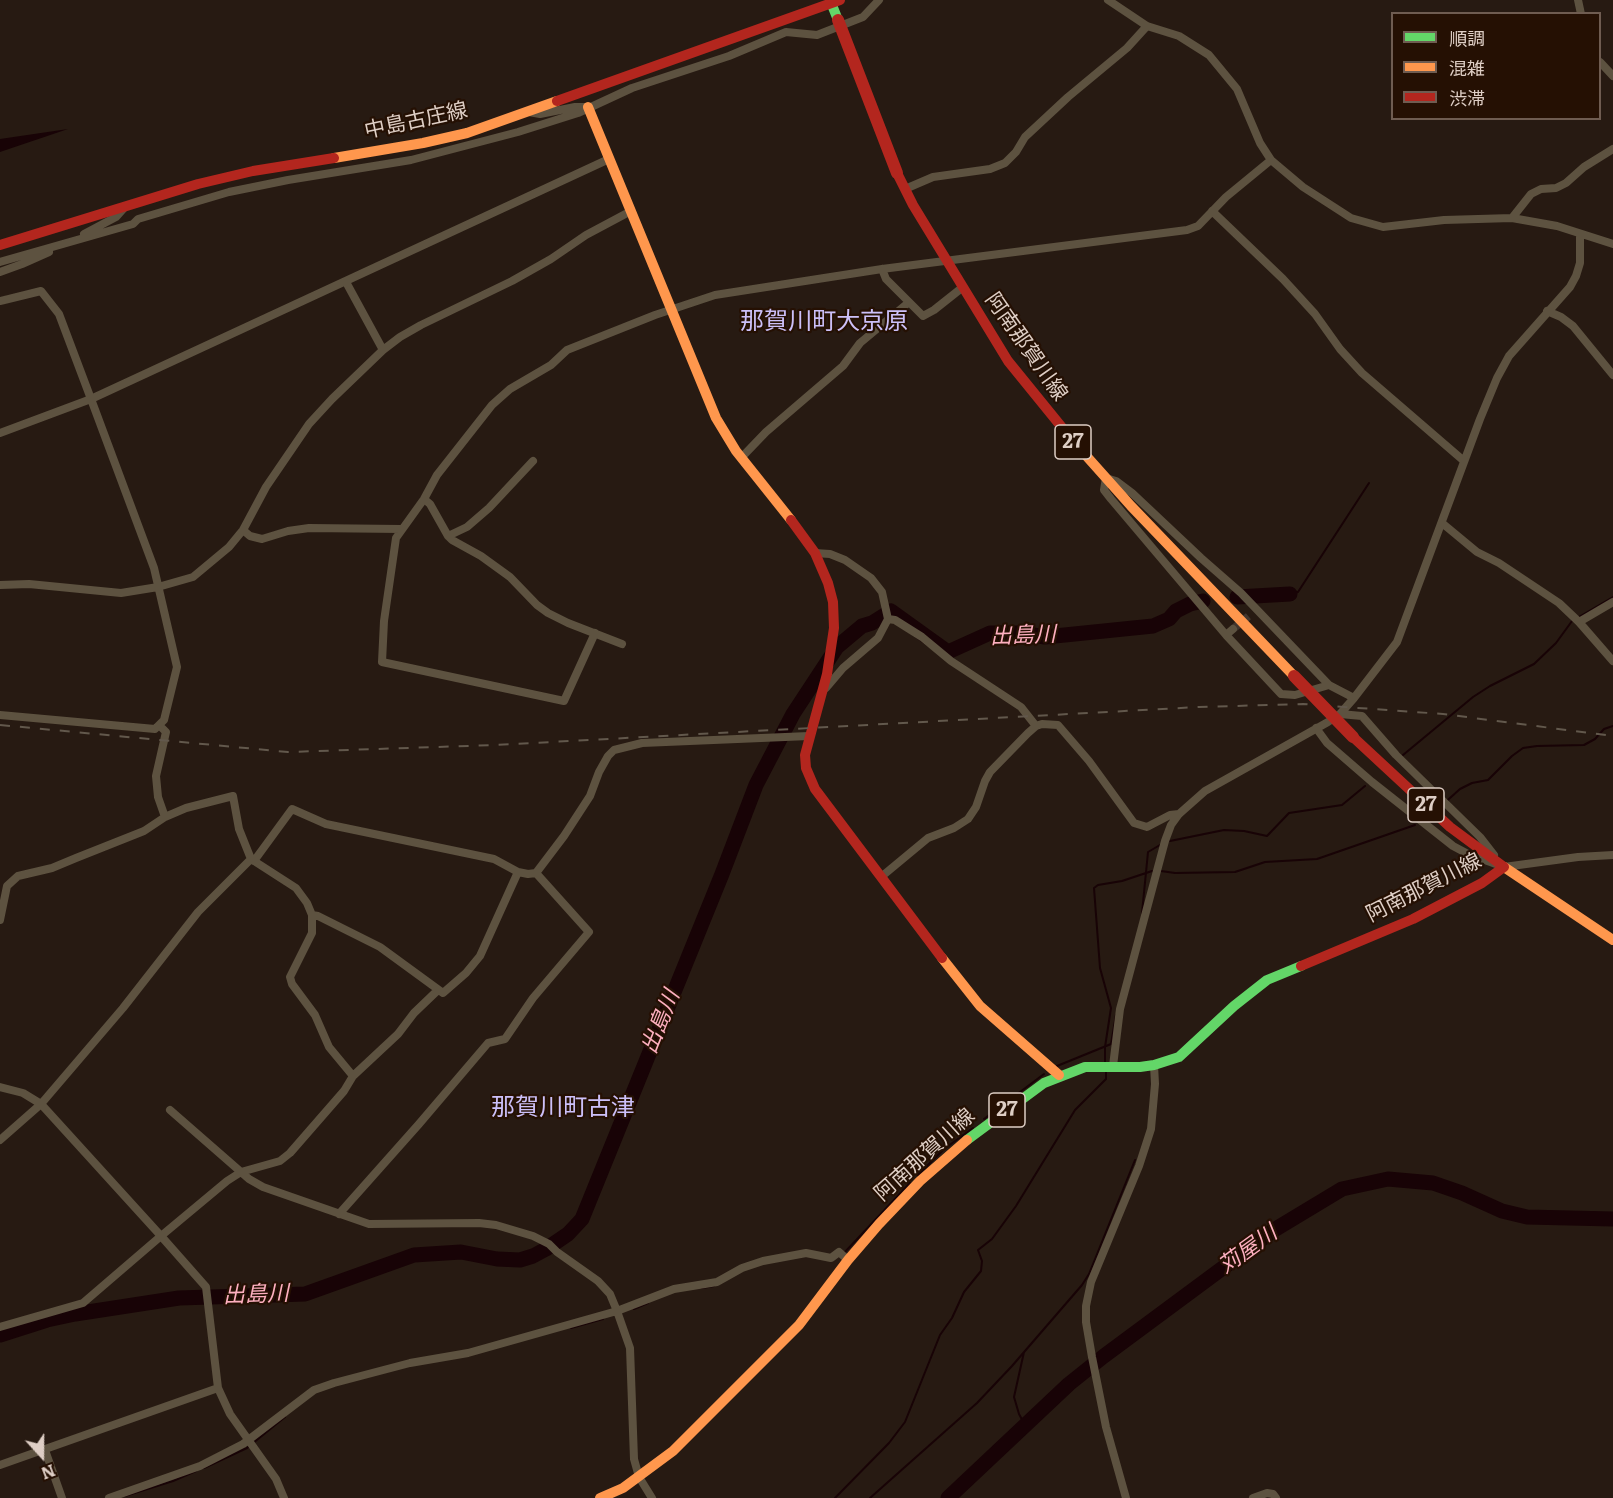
<!DOCTYPE html>
<html>
<head>
<meta charset="utf-8">
<style>
  body { margin:0 }
  #map { position:relative; width:1613px; height:1498px; overflow:hidden; background:#271a12; font-family:Literata,"Noto Sans JP",serif }
  canvas { display:block }
  .legend { position:absolute; left:1391px; top:12px; width:210px; height:108px; box-sizing:border-box; background:#251003; border:2px solid #6f5c51; margin:0; padding:8px 10px; list-style:none; font-size:18px; color:#decec5 }
  .legend li { display:flex; align-items:center; gap:12px; height:30px }
  .legend b { width:30px; border:2px solid #6f5c51 }
  .north { position:absolute; left:12px; top:1426px; width:60px; height:60px; -webkit-text-stroke:4px #251003; paint-order:stroke; rotate:159deg; font-size:16px; font-weight:700; line-height:24px; text-align:center; color:#decec5 }
  .north::after { content:''; display:block; margin:auto; width:21px; height:27px; background:#decec5; clip-path:polygon(50% 0,100% 100%,50% 72%,0 100%) }
</style>
</head>
<body>
<div id="map">
<canvas width="1613" height="1498"></canvas>
<ul class="legend">
<li><b style="height:8px;background:#63d668"></b>順調</li>
<li><b style="height:8px;background:#ff974d"></b>混雑</li>
<li><b style="height:8px;background:#b3261e"></b>渋滞</li>
</ul>
<div class="north">N</div>
</div>
<script>
const c = document.querySelector('canvas').getContext('2d');
c.lineJoin = 'round';
function fill(path, color) {
  c.fillStyle = color;
  c.fill(path, 'evenodd');
}
function toPath(rows) {
  const path = new Path2D();
  for (const r of rows) {
    path.moveTo(r[0], r[1]);
    for (let i = 2; i < r.length; i += 2) path.lineTo(r[i], r[i + 1]);
  }
  return path;
}
function trace(path, color, width, dash) {
  c.strokeStyle = color;
  c.lineWidth = width;
  c.lineCap = dash ? 'butt' : 'round';
  c.setLineDash(dash || []);
  c.stroke(path);
}
function drawText(font, color, halo, rows, align = 'center') {
  c.font = font + ' Literata,"Noto Sans JP",serif';
  c.lineWidth = 4.5;
  c.setLineDash([]);
  c.textBaseline = 'middle';
  c.strokeStyle = halo;
  c.fillStyle = color;
  for (const [text, x, y, turn = 0] of rows) {
    c.save();
    c.translate(x, y);
    c.rotate((+turn || 0) * Math.PI / 180);
    c.textAlign = isNaN(turn) ? turn : align;
    if (halo) c.strokeText(text, 0, 0);
    c.fillText(text, 0, 0);
    c.restore();
  }
}
const water = toPath([
  [68,129,0,152,0,139]
]);
const stream = toPath([
  [1290,594,1298,592,1369,483],
  [1403,755,1473,697,1490,686,1534,664,1556,643,1572,621,1613,597],
  [1440,807,1460,789,1472,783,1488,780,1512,756,1523,748,1537,746,1584,745,1595,739,1604,729,1613,726],
  [1170,841,1224,830,1244,831,1267,836,1289,813,1342,805,1365,786],
  [1161,871,1175,873,1235,872,1265,862,1317,859,1415,825],
  [1142,913,1148,852,1160,845],
  [1105,1062,1105,1047,1111,1008,1100,968,1094,888,1098,885,1122,881,1152,871],
  [1057,1066,1111,1044,1116,1015],
  [984,1119,1044,1074],
  [918,1175,944,1149,973,1128],
  [844,1253,910,1183],
  [702,1288,714,1286],
  [634,1309,648,1303],
  [571,1328,603,1319],
  [1024,1352,1014,1397,1019,1414,1026,1427],
  [204,1468,247,1448,285,1417],
  [125,1496,173,1481,196,1471],
  [835,1498,889,1443,905,1422,940,1335,952,1318,964,1292,981,1271,982,1261,978,1250,992,1239,1016,1206,1075,1110,1106,1079,1106,1071],
  [870,1498,977,1403,1012,1366,1082,1285,1089,1274,1135,1160]
]);
const river = toPath([
  [1237,597,1290,594],
  [0,1335,47,1320,75,1314,179,1298,305,1294,414,1255,461,1252,497,1259,520,1260,533,1256,546,1249,568,1234,582,1219,722,874,756,785,793,714,837,647,862,626,872,623,891,611,948,652,990,633,1021,633,1045,637,1153,626,1169,619,1176,611,1190,604,1203,601],
  [948,1498,1069,1384,1104,1356,1274,1230,1342,1189,1388,1179,1433,1183,1462,1193,1502,1211,1527,1217,1613,1219]
]);
const streetTunnel = toPath([
  [1233,629,1250,615]
]);
const street = toPath([
  [1108,0,1147,26,1179,36,1209,55,1237,89,1260,143,1271,160,1303,187,1351,218,1383,227,1444,220,1512,218,1557,226,1613,244],
  [1578,0,1581,14],
  [1600,62,1613,76],
  [529,112,540,114,575,107,587,107],
  [905,189,933,177,990,169,1005,163,1016,152,1025,137,1068,97,1127,48,1147,26],
  [1212,211,1283,279,1315,314,1340,349,1362,373,1464,461],
  [1512,218,1531,194,1541,189,1556,188,1566,183,1584,167,1613,149],
  [84,234,116,217,124,208],
  [0,262,133,224,138,219,229,192,288,180,411,160,518,132,578,113,632,88,729,56,786,32,817,35,863,17,879,0],
  [882,269,886,279,923,316,934,310,963,287],
  [0,272,22,264,49,252],
  [346,282,383,350],
  [0,301,41,291,59,314,91,399,609,159],
  [1547,311,1561,317,1573,326,1613,375],
  [0,433,91,399,154,568,177,667,164,720,155,729,0,715],
  [741,458,766,432,843,366,860,343,908,303],
  [424,499,430,504,448,536,452,540,481,556,510,577,537,605,548,613,568,623,622,644],
  [1442,523,1477,552,1499,563,1559,603,1579,622,1613,661],
  [243,530,250,536,262,539,288,531,309,528,401,529],
  [448,536,467,527,489,508,533,461],
  [815,553,830,554,845,560,871,578,882,592,888,619,878,638,843,668,826,688],
  [0,585,29,584,121,593,158,587,193,577,229,547,243,530,266,487,309,424,332,399,383,350,400,337,421,325,512,281,551,259,586,235,631,211],
  [888,619,895,620,922,637,951,661,1021,707,1036,726],
  [1579,622,1613,602],
  [1233,629,1226,635,1281,694,1295,695,1329,685],
  [595,633,564,701,382,662,384,621,396,538,424,499,437,475,492,405,510,389,551,365,567,350,655,315,715,295,882,269,1187,230,1198,226,1226,197,1271,160],
  [1226,635,1111,499,1104,490,1106,478,1116,481,1132,493,1201,558,1241,593,1329,685,1354,698,1397,642,1480,419,1497,378,1509,356,1570,287,1576,276,1580,263,1580,234],
  [1340,714,1362,716,1396,755,1480,837,1494,855],
  [1316,728,1327,743,1372,782,1453,846,1468,854,1504,867,1578,857,1613,855],
  [165,817,186,808,233,796,239,829,251,859,296,888,307,903,312,915,312,933,290,977,292,984,315,1015,329,1047,353,1076],
  [254,861,292,809,326,824,494,859,518,872,528,874,536,873,564,836,590,796,599,772,608,756,614,750,642,743,809,736],
  [881,877,928,838,954,828,968,819,976,807,985,781,990,772,1028,733,1036,726,1042,724,1058,725,1089,761,1134,823,1147,827,1170,815,1179,814],
  [312,915,318,916,380,947,443,993,466,973,480,956,518,872],
  [0,920,7,886,18,876,52,868,76,858,144,831,165,817,158,797,156,776,166,732,160,726],
  [1113,1066,1120,1009,1165,841,1171,825,1179,814,1205,791,1328,722,1340,714,1354,698],
  [0,1087,23,1093,41,1104,161,1236,227,1181,241,1172,280,1161,290,1153,344,1091,353,1076,398,1034,414,1013,438,990],
  [170,1110,249,1179,263,1187,369,1224,479,1223,496,1225,533,1236,549,1244,557,1252,598,1281,610,1294,617,1311,630,1348,634,1459,639,1477,652,1498],
  [0,1140,41,1104,123,1008,198,912,251,859],
  [339,1214,419,1124,488,1043,505,1039,533,998,589,932,536,873],
  [0,1327,83,1303,161,1236,206,1287,218,1388,230,1414,276,1479,284,1498],
  [45,1450,62,1498],
  [0,1465,218,1388],
  [109,1498,200,1466,243,1444,314,1390,334,1383,410,1363,468,1353,617,1311,674,1289,717,1282,742,1268,763,1261,806,1253,831,1258,839,1252,848,1260],
  [1126,1498,1106,1427,1092,1357,1086,1322,1086,1306,1091,1282,1139,1166,1151,1129,1155,1084,1154,1065],
  [1253,1498,1267,1493,1273,1494,1276,1498]
]);
const fast = toPath([
  [830,0,838,20],
  [967,1140,1044,1083,1085,1067,1140,1067,1154,1065,1179,1057,1234,1006,1267,980,1301,966]
]);
const slow = toPath([
  [588,107,716,418,736,451,791,520],
  [334,158,423,143,467,133,557,101],
  [1073,441,1131,506,1294,676],
  [1504,867,1613,940],
  [942,958,980,1006,1059,1075],
  [600,1498,623,1488,673,1451,799,1325,848,1260,879,1224,920,1181,967,1140]
]);
const jam = toPath([
  [557,101,840,0],
  [897,173,913,205,1008,361,1073,441],
  [0,245,198,184,253,171,334,158],
  [791,520,815,553,828,583,833,602,834,628,827,674,805,755,806,768,815,789,942,958],
  [1301,966,1413,919,1482,883,1504,867,1450,827,1353,737]
]);
const rail = toPath([
  [0,725,288,752,496,745,1199,707,1303,704,1443,714,1613,736]
]);
const jamBridge = toPath([
  [838,20,897,173],
  [1294,676,1353,737]
]);
const shields = [
  [1073,442,36],
  [1426,805,36],
  [1007,1110,36]
];
const shieldNames = [
  ["27",1073,442],
  ["27",1426,805],
  ["27",1007,1110]
];
const streetNames = [
  ["中島古庄線",416,121,-12],
  ["阿南那賀川線",1026,347,55],
  ["阿南那賀川線",1424,888,-27],
  ["阿南那賀川線",925,1155,-42]
];
const waterNames = [
  ["出島川",1023,636,-2],
  ["出島川",661,1022,-68],
  ["苅屋川",1248,1250,-36],
  ["出島川",256,1295,-2]
];
const quarterNames = [
  ["那賀川町大京原",824,322],
  ["那賀川町古津",563,1108]
];
fill(water, '#180306');
trace(stream, '#180306', 2);
trace(river, '#180306', 15);
trace(streetTunnel, '#42352d', 8, [8, 4]);
trace(street, '#5d5240', 8);
trace(fast, '#63d668', 10);
trace(slow, '#ff974d', 10);
trace(jam, '#b3261e', 10);
trace(rail, '#62584c', 2, [10, 10]);
trace(jamBridge, '#b3261e', 12);
for (const [x, y, w] of shields) {
  const box = new Path2D();
  box.roundRect(x - w / 2, y - 17, w, 34, 4.5);
  c.fillStyle = '#251003';
  c.fill(box);
  trace(box, '#decec5', 1.5);
}
drawText('bold 20px', '#decec5', null, shieldNames);
drawText('21px', '#decec5', '#251003', streetNames);
drawText('italic 22px', '#fdafbf', '#251003', waterNames);
drawText('24px', '#ccc0f9', '#251003', quarterNames);
</script>
</body>
</html>
